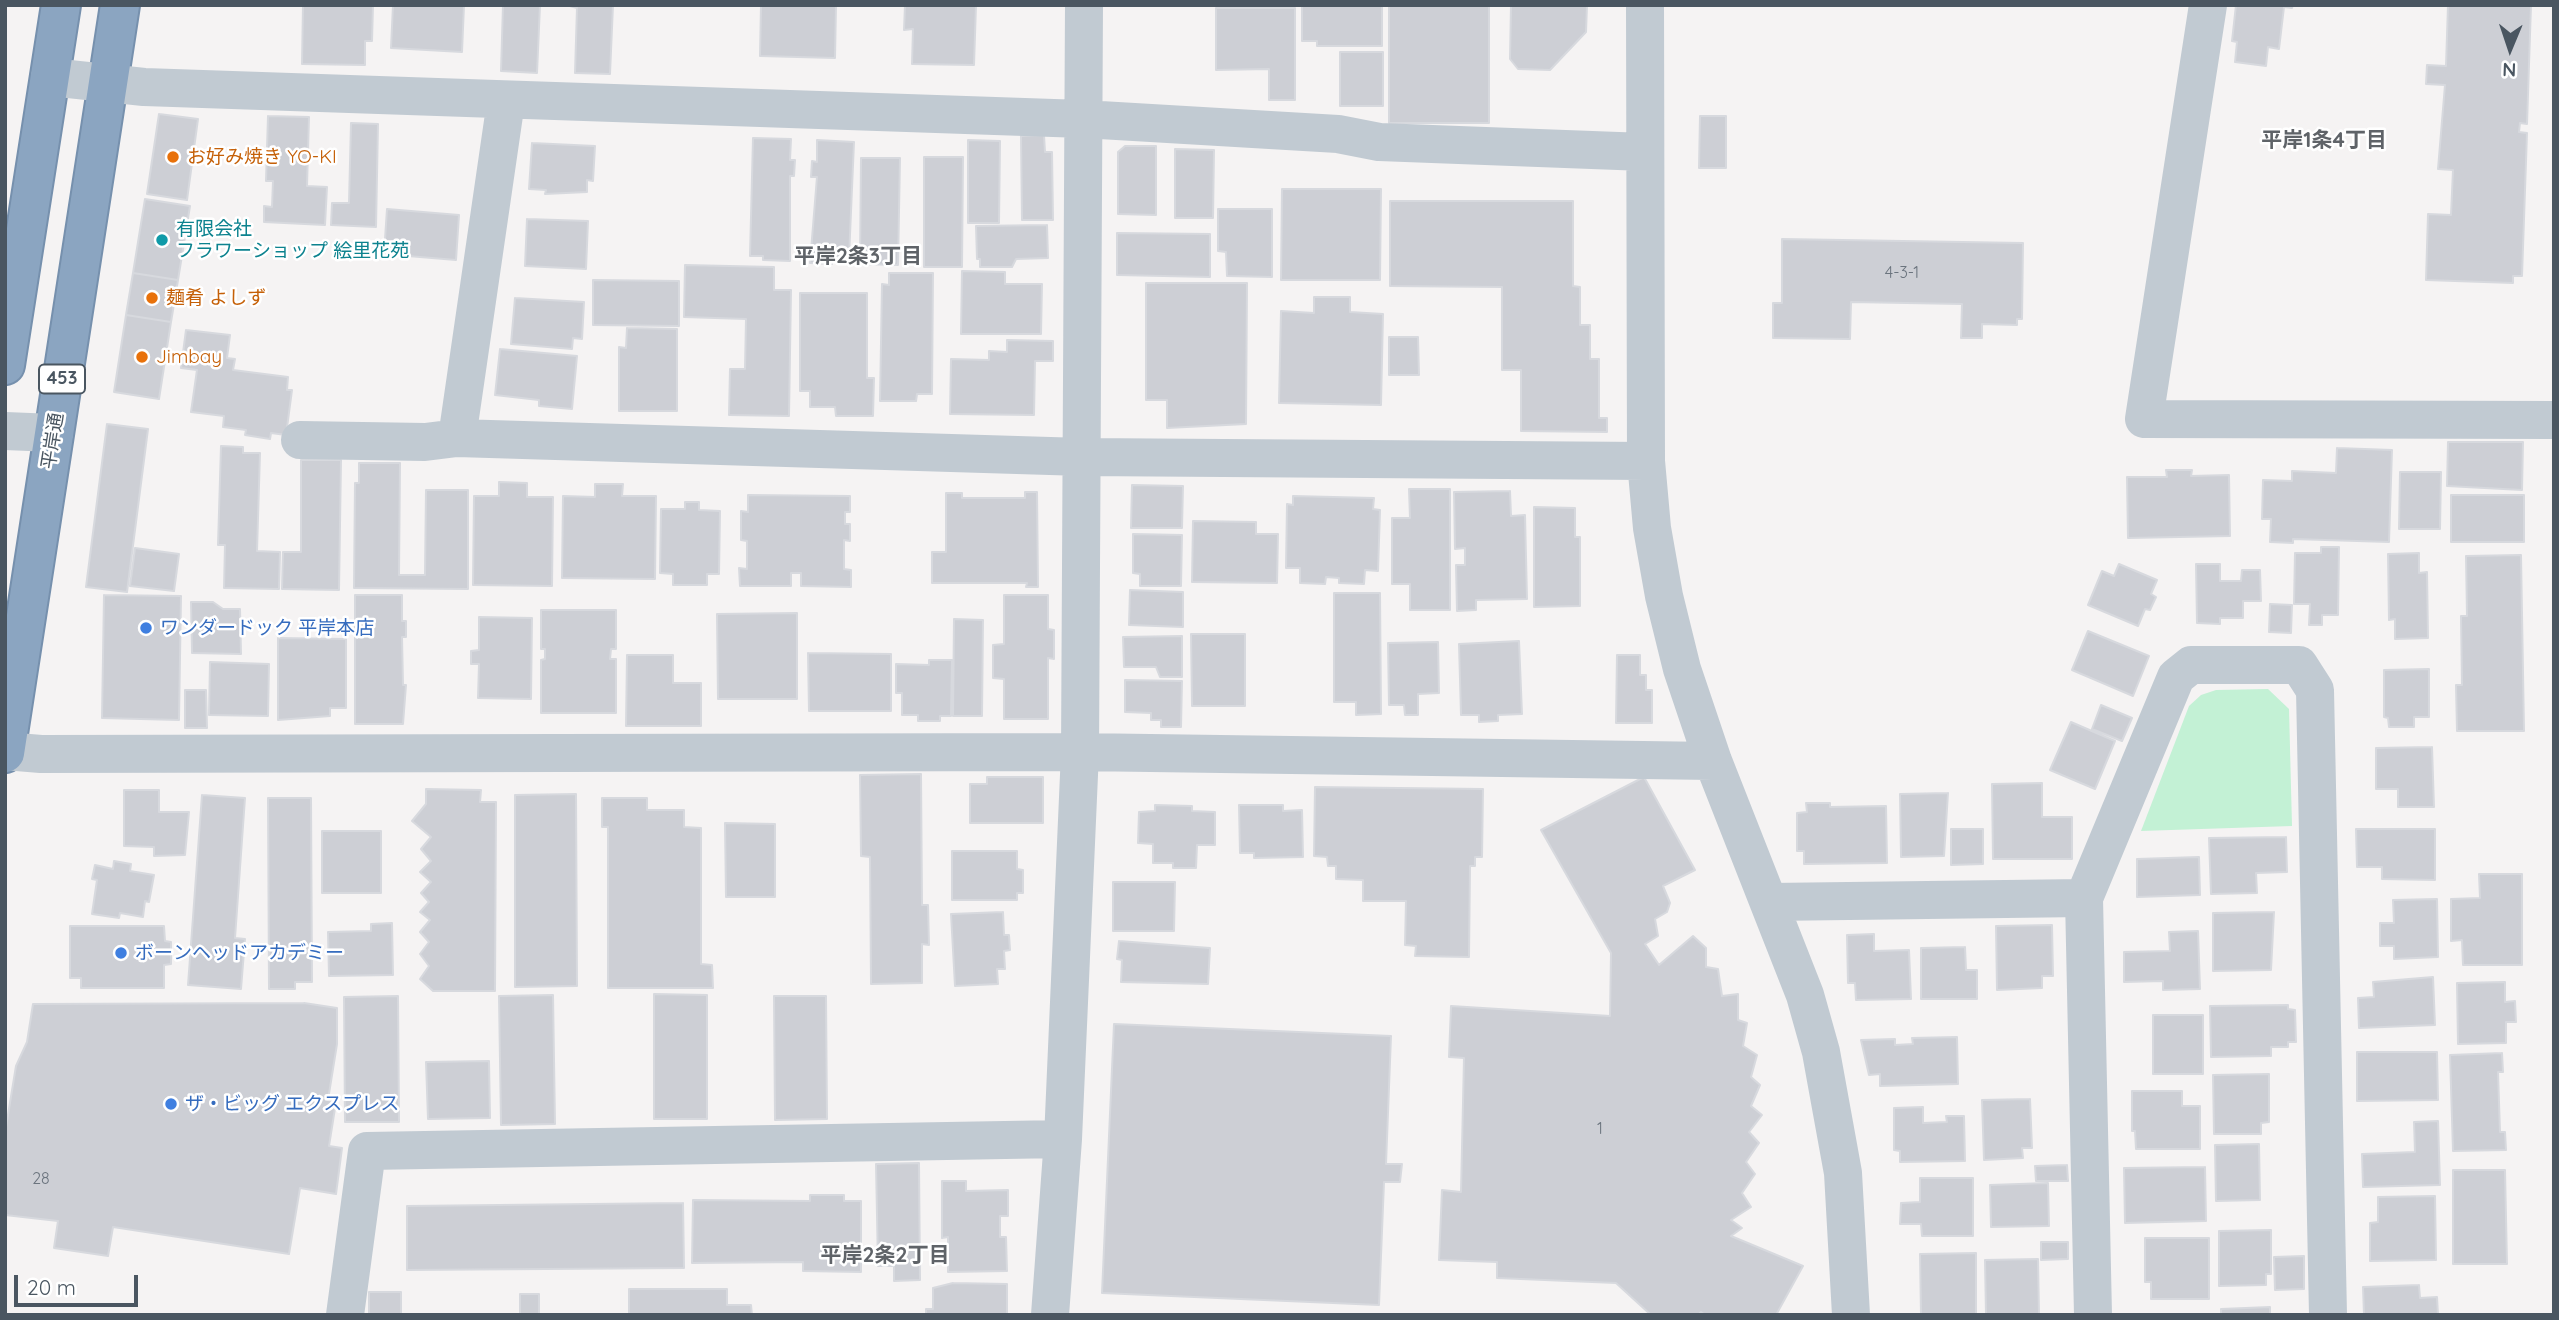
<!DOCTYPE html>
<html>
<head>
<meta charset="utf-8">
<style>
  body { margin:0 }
  #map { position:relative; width:2559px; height:1320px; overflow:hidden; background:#f5f3f3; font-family:Quicksand,sans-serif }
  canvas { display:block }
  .frame { position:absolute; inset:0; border:7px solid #4a5661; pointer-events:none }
  .north { position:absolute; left:2475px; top:14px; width:70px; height:70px; -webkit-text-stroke:5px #fff; paint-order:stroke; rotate:182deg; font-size:19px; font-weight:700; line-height:28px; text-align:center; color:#4a5661 }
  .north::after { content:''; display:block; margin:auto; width:24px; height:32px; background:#4a5661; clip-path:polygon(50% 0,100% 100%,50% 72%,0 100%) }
  .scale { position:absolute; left:14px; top:1275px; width:124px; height:32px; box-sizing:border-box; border:4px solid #4a5661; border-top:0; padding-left:9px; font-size:21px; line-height:24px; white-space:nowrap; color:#4a5661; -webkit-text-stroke:5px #fff; paint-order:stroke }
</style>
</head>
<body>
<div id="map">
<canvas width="2559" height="1320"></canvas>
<div class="frame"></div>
<div class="north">N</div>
<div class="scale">20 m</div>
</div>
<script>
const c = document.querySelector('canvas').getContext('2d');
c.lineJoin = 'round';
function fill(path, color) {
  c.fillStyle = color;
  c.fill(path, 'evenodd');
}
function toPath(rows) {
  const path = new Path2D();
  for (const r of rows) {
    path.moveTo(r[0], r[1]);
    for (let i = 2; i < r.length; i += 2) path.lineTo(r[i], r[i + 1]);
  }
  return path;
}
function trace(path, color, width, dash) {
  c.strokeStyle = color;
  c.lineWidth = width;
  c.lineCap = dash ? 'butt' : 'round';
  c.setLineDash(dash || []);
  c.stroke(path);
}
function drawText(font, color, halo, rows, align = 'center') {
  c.font = font + ' Quicksand,"Noto Sans JP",sans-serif';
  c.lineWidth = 5;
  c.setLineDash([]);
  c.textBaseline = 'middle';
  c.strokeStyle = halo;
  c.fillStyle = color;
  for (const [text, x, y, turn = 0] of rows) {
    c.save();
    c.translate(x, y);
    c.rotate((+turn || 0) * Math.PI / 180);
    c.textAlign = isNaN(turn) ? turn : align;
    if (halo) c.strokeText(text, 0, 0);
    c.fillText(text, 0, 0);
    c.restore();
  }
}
const green = toPath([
  [2268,689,2289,709,2292,826,2141,831,2189,706,2201,695,2216,690]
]);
const building = toPath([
  [303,5,373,5,372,41,365,41,365,65,302,64,303,5],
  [393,5,464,5,462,52,391,48,393,5],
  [503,5,547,5,540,5,537,73,501,71,503,5],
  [566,5,613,5,610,74,575,73,577,8,566,5],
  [761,5,836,5,835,58,760,56,761,5],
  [905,5,976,5,974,65,912,64,913,29,904,30,905,5],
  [1302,5,1382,5,1382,46,1317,46,1317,41,1302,41,1302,5],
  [1389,5,1489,5,1489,123,1389,123,1389,5],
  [1511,5,1587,5,1586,32,1550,70,1518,69,1510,59,1511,5],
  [2236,5,2293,5,2292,8,2284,7,2279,49,2268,47,2266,66,2235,62,2237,42,2232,41,2236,5],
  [2448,5,2531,5,2527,124,2520,123,2519,132,2527,133,2522,276,2513,276,2513,283,2426,280,2428,214,2451,215,2453,170,2438,169,2445,85,2426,84,2427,65,2446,66,2448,5],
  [1216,8,1295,8,1295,100,1269,100,1269,69,1216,70,1216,8],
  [1340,52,1383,52,1383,106,1340,106,1340,52],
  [159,114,198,119,187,200,147,194,159,114],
  [268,116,309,117,307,186,327,187,325,225,264,222,264,206,272,207,273,181,266,181,268,116],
  [1700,116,1726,116,1726,168,1699,168,1700,116],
  [351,123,378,124,376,227,331,225,332,203,349,203,351,123],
  [1044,135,1045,152,1052,152,1053,220,1022,220,1021,136,1044,135],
  [753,138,791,139,790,160,795,160,794,176,790,176,790,261,763,260,763,256,750,256,753,138],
  [817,140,854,142,849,258,833,256,832,264,810,263,817,177,811,177,812,161,817,162,817,140],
  [968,140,1000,141,999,223,968,223,968,140],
  [532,143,595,146,593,181,587,180,587,192,545,194,546,190,529,189,532,143],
  [1125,146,1156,146,1156,215,1118,214,1118,152,1125,146],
  [1175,149,1214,150,1213,218,1175,218,1175,149],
  [924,157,963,157,962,267,924,267,924,157],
  [861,158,900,158,898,265,860,264,861,158],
  [1282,189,1381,189,1380,280,1281,280,1282,189],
  [145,199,190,206,178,280,133,273,145,199],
  [1390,201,1573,201,1573,286,1580,287,1580,325,1590,325,1590,359,1599,359,1599,418,1607,418,1607,432,1521,431,1521,370,1502,370,1502,287,1390,286,1390,201],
  [387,209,459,215,456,260,384,254,387,209],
  [1218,209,1272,209,1272,277,1227,276,1226,252,1218,251,1218,209],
  [527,219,588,221,586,269,525,266,527,219],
  [1047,225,1048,258,1016,259,1012,267,980,267,980,259,977,259,976,226,1047,225],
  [1117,233,1210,234,1210,277,1117,275,1117,233],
  [1782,239,2023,243,2022,319,2017,319,2017,325,1982,324,1982,338,1961,338,1962,304,1851,302,1850,339,1773,338,1773,303,1782,303,1782,239],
  [685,265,774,267,774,290,791,290,789,416,729,415,730,369,745,369,746,319,684,317,685,265],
  [962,271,1005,272,1005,284,1042,284,1041,334,961,334,962,271],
  [133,273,178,280,171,322,126,315,133,273],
  [889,273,933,273,932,394,917,394,916,401,880,401,882,284,889,285,889,273],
  [593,280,679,281,679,326,593,325,593,280],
  [1146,283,1247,283,1246,424,1167,428,1167,400,1146,400,1146,283],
  [800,293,867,293,867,378,874,378,873,416,836,416,835,407,810,407,810,391,800,391,800,293],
  [1314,297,1350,297,1350,312,1383,314,1381,405,1279,403,1281,311,1314,313,1314,297],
  [515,298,584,302,582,339,573,338,572,349,511,344,515,298],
  [126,315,171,322,159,399,114,392,126,315],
  [627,328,677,329,677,411,619,411,619,347,626,348,627,328],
  [186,330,230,335,227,358,235,359,233,370,288,377,287,390,292,390,286,435,271,433,270,439,245,435,246,430,223,427,224,416,191,412,197,370,181,368,186,330],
  [1389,337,1418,337,1419,375,1389,375,1389,337],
  [1007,340,1053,341,1053,361,1035,361,1034,415,950,414,951,359,989,360,989,351,1007,352,1007,340],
  [500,349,577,356,572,409,539,406,539,400,495,395,500,349],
  [107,424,148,429,127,592,86,587,107,424],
  [2448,442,2523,442,2522,490,2447,486,2448,442],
  [221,446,243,447,243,453,260,453,257,551,280,552,279,589,224,588,225,545,218,545,221,446],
  [2337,448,2392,450,2389,542,2293,539,2293,543,2270,542,2271,519,2262,519,2263,480,2292,481,2292,471,2336,473,2337,448],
  [301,460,341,460,339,590,282,589,283,552,301,552,301,460],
  [359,463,400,463,399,575,425,575,426,490,468,490,468,589,354,588,355,483,359,483,359,463],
  [2166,470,2192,470,2191,476,2229,475,2230,536,2128,538,2127,477,2167,477,2166,470],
  [2400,472,2441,472,2440,529,2399,529,2400,472],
  [499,482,527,483,527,497,553,497,552,586,473,585,474,496,499,496,499,482],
  [595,484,623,484,622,496,656,496,655,579,562,578,563,496,595,497,595,484],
  [1132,485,1183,486,1182,528,1131,528,1132,485],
  [1409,489,1450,489,1450,610,1410,610,1410,584,1392,584,1392,518,1410,518,1409,489],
  [1510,491,1511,516,1525,515,1527,599,1476,600,1476,610,1457,611,1456,565,1465,565,1465,548,1455,549,1454,492,1510,491],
  [1025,492,1037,492,1038,587,1026,587,1027,583,932,583,932,552,946,552,946,493,962,493,962,498,1025,498,1025,492],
  [748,495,850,496,850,512,845,512,845,524,850,524,850,541,844,540,844,569,851,570,851,587,801,586,801,573,791,573,791,586,740,586,739,568,747,569,747,541,741,540,741,511,748,512,748,495],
  [2451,495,2524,495,2524,542,2451,542,2451,495],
  [1293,496,1374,498,1373,509,1380,510,1378,571,1365,570,1364,584,1339,583,1339,578,1326,577,1325,584,1300,583,1300,568,1286,568,1287,504,1293,505,1293,496],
  [685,502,699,502,699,510,720,511,719,574,707,574,707,585,673,585,673,574,660,573,661,509,685,509,685,502],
  [1534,507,1575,508,1575,537,1580,537,1580,606,1534,607,1534,507],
  [1193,521,1256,522,1256,534,1278,534,1277,583,1192,582,1193,521],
  [1133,534,1182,535,1181,586,1140,586,1140,574,1133,573,1133,534],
  [2321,547,2339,547,2338,615,2322,615,2322,625,2309,625,2310,604,2294,604,2295,553,2321,553,2321,547],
  [135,548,179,554,174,591,130,586,135,548],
  [2419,553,2419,573,2427,572,2428,638,2395,639,2395,619,2389,620,2388,554,2419,553],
  [2521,555,2524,731,2457,731,2456,685,2462,685,2461,616,2467,616,2466,556,2521,555],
  [2119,564,2157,580,2151,594,2156,597,2150,610,2145,609,2138,626,2088,605,2102,571,2114,576,2119,564],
  [2196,564,2220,564,2220,581,2241,581,2242,570,2260,570,2261,601,2243,601,2243,618,2220,618,2220,624,2197,623,2196,564],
  [1130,590,1183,592,1183,627,1129,625,1130,590],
  [1334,593,1380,593,1381,714,1356,715,1356,702,1334,702,1334,593],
  [104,595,181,596,179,720,102,718,104,595],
  [355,595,402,595,402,621,406,621,406,637,402,637,403,685,406,685,403,724,355,724,355,595],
  [1004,595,1048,595,1048,629,1054,630,1054,659,1048,658,1048,719,1004,719,1004,679,993,678,993,645,1004,644,1004,595],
  [191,602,213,602,223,609,240,609,241,654,192,653,191,602],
  [2270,604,2292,605,2291,633,2269,632,2270,604],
  [541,610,616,610,616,649,611,649,610,659,616,659,616,713,541,713,541,660,545,659,545,649,541,649,541,610],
  [797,613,797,699,718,699,717,614,797,613],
  [479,617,532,618,531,699,478,698,479,664,471,664,471,651,479,650,479,617],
  [954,619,983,620,982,716,953,716,954,619],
  [2088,631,2149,656,2133,696,2072,670,2088,631],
  [1191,634,1245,634,1245,706,1192,706,1191,634],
  [1182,636,1182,677,1160,677,1156,667,1124,667,1123,637,1182,636],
  [278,638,346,639,346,708,330,708,330,716,278,720,278,638],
  [1519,641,1522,714,1498,715,1498,721,1479,722,1479,715,1461,715,1459,644,1519,641],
  [1438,642,1439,693,1418,694,1418,715,1405,715,1404,705,1389,705,1388,643,1438,642],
  [808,653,891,654,891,711,809,711,808,653],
  [627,655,673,655,673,683,701,683,701,726,626,726,627,655],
  [1617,655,1640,655,1640,675,1646,675,1646,690,1652,690,1652,723,1616,723,1617,655],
  [929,660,952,660,951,716,940,716,940,721,918,721,918,715,902,715,902,693,896,693,896,664,929,665,929,660],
  [210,662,269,664,268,716,209,715,210,662],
  [2429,669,2429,717,2414,717,2414,727,2389,727,2388,718,2384,717,2384,670,2429,669],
  [1125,680,1182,681,1181,727,1161,727,1161,720,1151,720,1151,713,1125,712,1125,680],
  [185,690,206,690,207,728,185,728,185,690],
  [2101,705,2132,718,2122,741,2092,729,2101,705],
  [2071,722,2115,741,2095,789,2050,770,2071,722],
  [2432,747,2434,807,2398,807,2398,789,2376,789,2376,748,2432,747],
  [921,774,922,905,928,905,929,945,922,944,922,983,871,984,870,857,861,856,860,775,921,774],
  [987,777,1043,777,1043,823,970,823,970,784,987,784,987,777],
  [1644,777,1695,870,1663,886,1670,903,1667,912,1655,919,1658,936,1645,944,1659,965,1693,936,1706,948,1706,967,1718,969,1722,996,1738,994,1738,1020,1747,1023,1743,1046,1757,1055,1751,1077,1760,1085,1751,1106,1762,1115,1749,1132,1759,1143,1746,1162,1755,1174,1742,1193,1751,1207,1731,1220,1742,1228,1731,1236,1803,1266,1776,1315,1705,1315,1701,1312,1698,1315,1651,1315,1616,1283,1497,1278,1497,1262,1439,1260,1442,1190,1461,1192,1464,1058,1449,1057,1451,1006,1610,1016,1611,953,1541,830,1644,777],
  [2042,783,2042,817,2072,817,2072,859,1993,859,1992,784,2042,783],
  [1315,787,1483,789,1482,857,1475,857,1475,866,1470,866,1469,957,1415,956,1416,946,1405,945,1406,901,1363,901,1363,880,1336,879,1336,866,1328,866,1327,857,1314,856,1315,787],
  [426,789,481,790,480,802,496,802,495,991,433,991,420,979,429,966,420,954,429,942,420,932,430,920,420,912,429,902,421,893,431,882,420,872,431,861,421,849,431,837,412,821,426,804,426,789],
  [124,790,159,790,159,812,189,812,185,855,154,856,154,847,124,846,124,790],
  [1948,793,1944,856,1901,857,1900,794,1948,793],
  [576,794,577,986,515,987,515,795,576,794],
  [202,795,245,798,235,938,245,939,241,989,188,985,202,795],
  [268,798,311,798,312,982,295,982,295,989,269,989,268,798],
  [602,798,647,798,647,810,684,810,684,827,701,828,701,964,712,965,713,988,608,988,608,827,602,827,602,798],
  [1806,803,1830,803,1830,807,1886,806,1887,863,1804,864,1804,851,1797,851,1797,813,1807,812,1806,803],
  [1155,805,1192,806,1192,811,1215,812,1215,845,1197,845,1196,868,1173,868,1173,863,1153,863,1153,844,1138,843,1139,812,1155,811,1155,805],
  [1239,805,1283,805,1283,811,1302,810,1303,857,1254,858,1254,853,1240,853,1239,805],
  [725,823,775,824,775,897,726,897,725,823],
  [1951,829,1983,829,1983,864,1951,865,1951,829],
  [2356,829,2435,829,2435,880,2382,879,2382,867,2357,867,2356,829],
  [322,831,381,831,381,893,322,893,322,831],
  [2286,837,2287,872,2256,873,2257,893,2211,894,2209,838,2286,837],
  [952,851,1017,851,1017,869,1023,870,1023,893,1017,893,1017,900,952,900,952,851],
  [2199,857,2200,895,2137,897,2137,859,2199,857],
  [114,861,131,864,130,871,154,875,149,902,145,901,143,917,120,913,119,918,92,914,97,880,92,879,95,865,113,869,114,861],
  [2479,874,2522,874,2522,965,2463,965,2462,940,2451,941,2451,899,2480,898,2479,874],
  [1113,882,1175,882,1174,931,1113,931,1113,882],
  [2437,899,2438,957,2394,959,2394,946,2380,946,2380,923,2394,923,2393,900,2437,899],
  [1003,912,1004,935,1009,935,1010,950,1004,951,1005,969,997,969,998,984,955,986,951,914,1003,912],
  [2274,912,2271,970,2213,971,2213,913,2274,912],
  [392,923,393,975,329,976,328,932,371,931,371,924,392,923],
  [2052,925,2053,976,2042,976,2042,988,1997,990,1996,926,2052,925],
  [70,926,164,926,165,941,171,942,171,964,164,965,164,988,81,988,81,978,70,978,70,926],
  [2198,931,2200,989,2163,990,2163,981,2124,982,2124,952,2170,951,2169,932,2198,931],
  [1874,934,1874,951,1909,950,1911,999,1856,1000,1855,983,1848,983,1847,935,1874,934],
  [1119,941,1210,948,1208,984,1121,982,1122,960,1117,959,1119,941],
  [1965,947,1966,970,1977,970,1977,999,1921,999,1921,948,1965,947],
  [2433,977,2435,1025,2359,1028,2358,998,2374,997,2373,982,2433,977],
  [2505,982,2505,1002,2515,1001,2516,1022,2506,1022,2506,1043,2458,1044,2457,983,2505,982],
  [654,994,707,995,707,1119,654,1119,654,994],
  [553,995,555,1124,501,1125,499,996,553,995],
  [398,996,399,1122,345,1122,344,997,398,996],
  [774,996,826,996,827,1119,775,1120,774,996],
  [304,1003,337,1008,337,1044,328,1100,336,1102,329,1146,342,1148,336,1194,300,1188,289,1254,113,1227,108,1256,54,1248,58,1221,5,1215,5,1133,16,1066,27,1042,33,1004,304,1003],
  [2288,1005,2288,1009,2295,1010,2296,1042,2288,1042,2288,1047,2271,1047,2271,1056,2211,1057,2210,1006,2288,1005],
  [2153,1015,2203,1015,2203,1074,2153,1074,2153,1015],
  [1114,1024,1391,1036,1386,1164,1402,1164,1400,1182,1384,1182,1379,1305,1102,1293,1114,1024],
  [1957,1037,1958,1084,1880,1086,1880,1074,1869,1075,1861,1040,1895,1039,1895,1045,1913,1044,1912,1038,1957,1037],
  [2357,1052,2437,1052,2438,1100,2357,1101,2357,1052],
  [2502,1053,2503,1072,2498,1072,2500,1132,2505,1132,2506,1150,2453,1151,2450,1055,2502,1053],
  [489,1061,490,1118,428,1119,426,1062,489,1061],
  [2269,1074,2269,1122,2261,1123,2261,1134,2214,1134,2213,1075,2269,1074],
  [2132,1091,2182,1091,2182,1106,2200,1106,2200,1149,2136,1149,2135,1131,2132,1131,2132,1091],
  [2030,1099,2032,1148,2022,1148,2023,1158,1984,1160,1982,1100,2030,1099],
  [1923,1107,1923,1123,1947,1122,1946,1116,1964,1116,1965,1161,1900,1162,1900,1151,1894,1150,1894,1108,1923,1107],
  [2438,1121,2440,1185,2363,1187,2362,1154,2415,1152,2414,1122,2438,1121],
  [2259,1144,2260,1200,2216,1201,2215,1145,2259,1144],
  [919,1163,920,1280,894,1281,894,1266,878,1266,876,1164,919,1163],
  [2067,1165,2068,1181,2036,1181,2035,1166,2067,1165],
  [2205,1167,2206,1221,2125,1223,2124,1168,2205,1167],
  [2453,1170,2505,1170,2507,1264,2453,1264,2453,1170],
  [1920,1178,1973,1178,1973,1236,1922,1236,1921,1224,1900,1224,1901,1203,1920,1202,1920,1178],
  [942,1181,966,1181,966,1191,1008,1190,1008,1216,1000,1216,1000,1237,1006,1237,1007,1271,948,1272,948,1237,942,1238,942,1181],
  [2048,1183,2049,1226,1991,1227,1990,1185,2048,1183],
  [810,1195,844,1195,844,1201,861,1201,861,1272,803,1271,803,1262,692,1263,693,1200,810,1201,810,1195],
  [2435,1196,2436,1260,2370,1261,2370,1223,2378,1222,2378,1197,2435,1196],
  [683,1203,684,1268,407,1270,407,1206,683,1203],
  [2271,1230,2271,1274,2266,1274,2266,1285,2219,1286,2219,1231,2271,1230],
  [2145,1238,2209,1238,2209,1299,2151,1299,2151,1282,2145,1282,2145,1238],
  [2041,1242,2068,1242,2068,1259,2041,1260,2041,1242],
  [1976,1253,1976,1314,1921,1315,1920,1254,1976,1253],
  [2304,1256,2304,1289,2275,1290,2274,1257,2304,1256],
  [2038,1259,2039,1315,1986,1315,1985,1260,2038,1259],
  [953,1283,1007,1284,1007,1315,926,1315,926,1309,933,1309,933,1288,953,1283],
  [2419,1285,2420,1298,2437,1297,2438,1315,2364,1315,2363,1287,2419,1285],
  [629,1289,727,1289,727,1305,751,1305,752,1315,629,1315,629,1289],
  [369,1292,401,1292,401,1315,369,1315,369,1292],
  [520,1294,539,1294,539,1315,520,1315,520,1294],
  [2270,1307,2270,1315,2221,1315,2221,1309,2270,1307]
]);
const minor = toPath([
  [1645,5,1646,461,1652,528,1664,596,1682,669,1713,761,1805,995,1821,1052,1843,1173,1851,1315],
  [2208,5,2144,419,2554,420],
  [50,77,144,87,1083,119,1338,134,1379,142,1645,152],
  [5,431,54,433],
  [457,438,506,101],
  [300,440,425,442,457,438,1083,457,1646,461],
  [5,751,41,754,1080,752,1713,761],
  [2084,898,2093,1315],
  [1770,902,2084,898,2176,677,2191,665,2299,665,2315,690,2328,1315],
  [345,1315,367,1151,1063,1139],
  [1050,1315,1063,1139,1080,752,1084,5]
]);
const highway = toPath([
  [5,365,61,5],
  [5,753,120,5]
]);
const markers = [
  [173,157,7,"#e8710a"],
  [162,240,7,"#0f9aa8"],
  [152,298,7,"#e8710a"],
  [142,357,7,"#e8710a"],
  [146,628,7,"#3f7fe0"],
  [121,953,7,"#3f7fe0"],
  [171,1104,7,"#3f7fe0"]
];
const numberNames = [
  ["4-3-1",1902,273],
  ["1",1600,1129],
  ["28",41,1179]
];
const shields = [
  [62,379,46]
];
const shieldNames = [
  ["453",62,379]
];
const foodNames = [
  ["お好み焼き YO-KI",187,157],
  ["麺肴 よしず",166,298],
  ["Jimbay",156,357]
];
const cultureNames = [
  ["有限会社",176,229],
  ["フラワーショップ 絵里花苑",176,251]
];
const streetNames = [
  ["平岸通",53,441,-81]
];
const shopNames = [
  ["ワンダードック 平岸本店",160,628],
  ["ボーンヘッドアカデミー",135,953],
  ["ザ・ビッグ エクスプレス",185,1104]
];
const neighbourhoodNames = [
  ["平岸1条4丁目",2324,141],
  ["平岸2条3丁目",858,257],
  ["平岸2条2丁目",885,1256]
];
fill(green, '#c3f1d5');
fill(building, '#cdcfd5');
trace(building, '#d7d9de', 2);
trace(highway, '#7690ad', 42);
trace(minor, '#c1cad2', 38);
trace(highway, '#8ba5c1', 38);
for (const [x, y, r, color] of markers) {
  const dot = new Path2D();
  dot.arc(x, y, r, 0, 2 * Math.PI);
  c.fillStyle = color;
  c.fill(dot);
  trace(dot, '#fff', 2.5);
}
drawText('16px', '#6b747e', null, numberNames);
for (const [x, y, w] of shields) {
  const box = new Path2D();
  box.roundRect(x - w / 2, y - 14.5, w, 29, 5);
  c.fillStyle = '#fff';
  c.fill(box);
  trace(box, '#4a5661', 2);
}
drawText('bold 18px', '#4a5661', null, shieldNames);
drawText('19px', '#c56008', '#fff', foodNames, 'left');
drawText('19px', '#0d838f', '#fff', cultureNames, 'left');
drawText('19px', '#4a5661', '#fff', streetNames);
drawText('19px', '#366cbe', '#fff', shopNames, 'left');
drawText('bold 21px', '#5f6368', '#fff', neighbourhoodNames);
</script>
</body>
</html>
